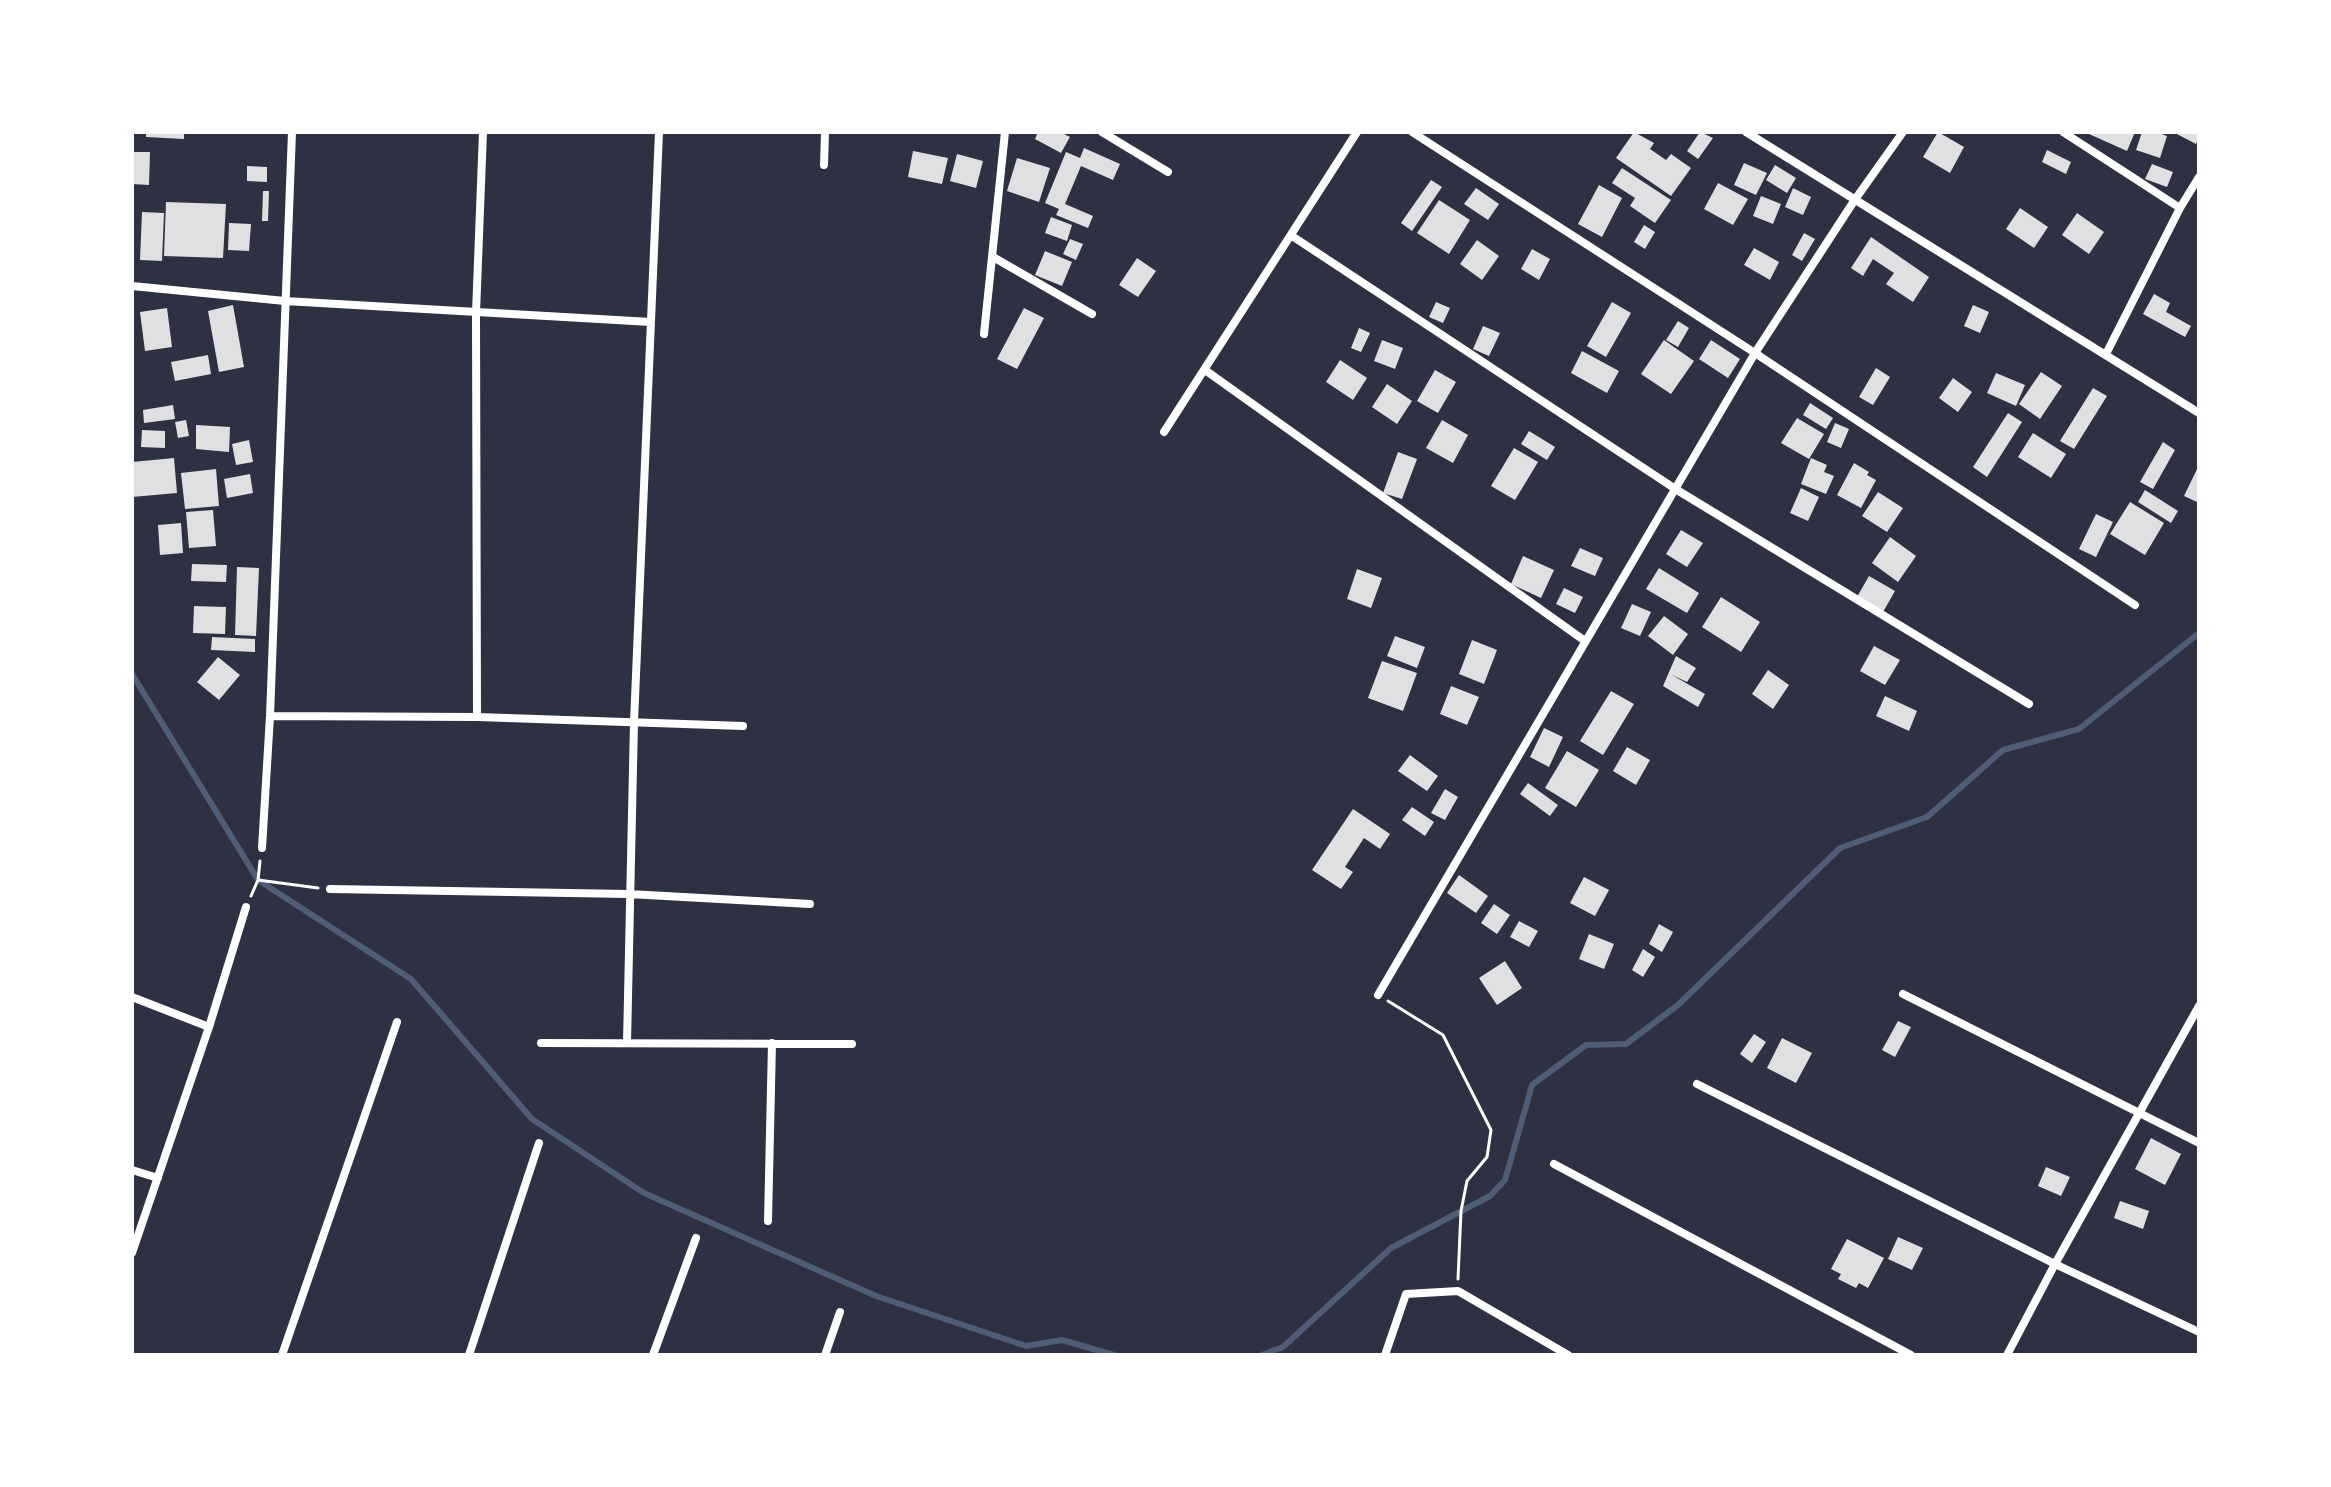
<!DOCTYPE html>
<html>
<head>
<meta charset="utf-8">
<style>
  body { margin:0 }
  #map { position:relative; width:2331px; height:1487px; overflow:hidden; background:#2d3142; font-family:Jost,sans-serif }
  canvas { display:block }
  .frame { position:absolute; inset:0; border:134px solid #fff; pointer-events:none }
</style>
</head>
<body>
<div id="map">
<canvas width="2331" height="1487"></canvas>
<div class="frame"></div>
</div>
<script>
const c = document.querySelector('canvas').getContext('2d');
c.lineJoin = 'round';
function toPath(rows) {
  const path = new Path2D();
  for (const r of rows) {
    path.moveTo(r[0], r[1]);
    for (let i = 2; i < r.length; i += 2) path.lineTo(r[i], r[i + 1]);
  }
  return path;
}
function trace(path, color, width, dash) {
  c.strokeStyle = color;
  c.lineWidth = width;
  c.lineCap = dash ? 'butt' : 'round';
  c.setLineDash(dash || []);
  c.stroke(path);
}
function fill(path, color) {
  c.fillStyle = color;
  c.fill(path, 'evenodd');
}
const stream = toPath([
  [132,674,258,880,411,979,532,1119,644,1193,876,1296,1026,1346,1062,1340,1114,1355],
  [1262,1355,1283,1347,1391,1248,1490,1196,1505,1180,1532,1085,1586,1045,1626,1044,1678,1005,1840,848,1927,817,2003,750,2079,729,2199,633]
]);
const building = toPath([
  [146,132,184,132,184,139,146,137],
  [1038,132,1060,132,1070,137,1061,153,1035,139],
  [1634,132,1654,143,1650,149,1666,160,1671,154,1691,168,1671,196,1616,158],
  [1700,132,1713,138,1698,159,1687,151],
  [1938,132,1964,147,1950,173,1923,157],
  [2090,132,2135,132,2127,151,2089,134],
  [2142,132,2156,132,2167,136,2160,158,2136,150],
  [2173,132,2199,132,2199,137,2196,144],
  [1084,148,1120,164,1113,180,1081,166,1065,204,1093,216,1088,228,1056,215,1059,209,1045,203,1066,152,1080,158],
  [2047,150,2071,162,2066,174,2042,162],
  [913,151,948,158,942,184,908,177],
  [132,152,150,152,149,185,132,184],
  [957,154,983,161,976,188,950,181],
  [1017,158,1050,168,1039,202,1007,191],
  [1744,163,1767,173,1756,195,1734,185],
  [2152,164,2173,172,2167,187,2145,179],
  [1775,165,1796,178,1787,193,1766,180],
  [247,166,267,167,267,182,247,181],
  [1622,168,1671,200,1655,223,1630,206,1635,198,1612,183],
  [1431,180,1442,187,1412,231,1401,223],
  [1718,183,1748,199,1733,225,1704,209],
  [1599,185,1622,198,1602,237,1578,224],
  [1476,188,1499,204,1488,220,1464,204],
  [1793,188,1811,197,1803,215,1785,207],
  [263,191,269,191,268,221,262,221],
  [1761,196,1781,204,1773,224,1753,216],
  [1439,200,1470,220,1449,254,1417,233],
  [166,202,226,204,223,258,164,256],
  [2020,208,2048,227,2034,248,2006,229],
  [142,212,164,213,162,261,140,260],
  [2077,213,2104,232,2089,254,2062,235],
  [1051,217,1072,225,1067,241,1045,233],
  [229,223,251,224,249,251,228,250],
  [1644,225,1655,232,1645,249,1634,242],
  [1804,233,1815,239,1802,261,1792,255],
  [1871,237,1929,277,1913,302,1886,284,1894,273,1873,259,1863,276,1851,268],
  [1070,239,1083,244,1076,260,1063,254],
  [1477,240,1499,256,1482,280,1460,264],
  [1754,248,1779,262,1770,280,1744,265],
  [1532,249,1550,259,1539,280,1521,269],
  [1045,251,1072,262,1062,286,1035,275],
  [1137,258,1156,271,1138,297,1119,285],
  [2154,294,2170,303,2166,312,2191,326,2185,337,2143,314],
  [1436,302,1450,308,1443,323,1429,317],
  [1612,302,1631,313,1606,357,1587,346],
  [233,305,244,367,219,372,208,311],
  [1973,305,1989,312,1980,333,1964,326],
  [167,308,172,347,145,351,140,312],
  [1024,308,1044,318,1017,369,997,359],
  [1678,321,1689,328,1678,347,1666,340],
  [1483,326,1500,333,1489,356,1473,349],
  [1359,328,1370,333,1361,352,1351,348],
  [1382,340,1403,348,1395,369,1374,361],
  [1664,340,1694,361,1671,394,1641,374],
  [1711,340,1740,359,1728,378,1699,359],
  [1582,351,1619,371,1607,393,1571,373],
  [208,355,211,374,175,381,171,362],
  [1340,360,1367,378,1353,400,1326,382],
  [1876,368,1890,377,1873,405,1859,397],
  [1435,370,1456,382,1438,413,1417,401],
  [2041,372,2062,386,2040,419,2019,404],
  [1996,373,2025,385,2016,406,1987,393],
  [1953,378,1972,392,1958,412,1939,398],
  [1387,384,1412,401,1397,424,1372,407],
  [2093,388,2107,396,2074,449,2060,441],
  [1810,403,1833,418,1826,429,1803,415],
  [173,405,175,419,144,423,143,410],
  [2008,413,2022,422,1987,477,1973,467],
  [1797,418,1824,434,1809,459,1781,443],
  [186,420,189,436,178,438,175,422],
  [1442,420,1468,435,1453,463,1426,448],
  [1835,423,1849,429,1841,448,1827,442],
  [196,425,230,427,229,452,196,449],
  [142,430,165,431,165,448,141,447],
  [1529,431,1555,447,1547,460,1521,444],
  [2033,433,2066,454,2051,478,2018,457],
  [249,440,253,462,236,465,232,444],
  [2163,442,2175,450,2153,489,2140,482],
  [1514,448,1538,462,1515,500,1491,486],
  [1398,452,1417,459,1402,499,1383,493],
  [174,458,177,493,132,497,132,462],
  [1811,458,1827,465,1824,472,1834,476,1826,494,1801,484],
  [1854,463,1869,472,1867,475,1876,480,1861,508,1837,495],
  [2199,465,2199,503,2184,496],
  [216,469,219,506,185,509,181,473],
  [250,474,253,493,227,498,224,479],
  [1801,488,1819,497,1808,521,1790,513],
  [2145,490,2178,511,2171,523,2138,502],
  [1878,492,1903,508,1887,532,1862,516],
  [2130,502,2164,523,2145,555,2110,534],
  [213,510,216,546,189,548,186,512],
  [2096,514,2113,522,2096,557,2079,549],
  [181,523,183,553,160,555,158,525],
  [1681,530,1703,543,1687,567,1666,554],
  [1890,537,1916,556,1898,582,1872,563],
  [1580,548,1603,558,1595,576,1571,566],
  [1523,556,1554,570,1541,598,1511,584],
  [192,564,227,565,226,582,191,581],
  [237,567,259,568,256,636,235,635],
  [1659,568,1699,593,1687,613,1646,589],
  [1357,569,1382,578,1371,608,1347,599],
  [1869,576,1895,591,1883,612,1857,597],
  [1564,588,1583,597,1575,613,1556,604],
  [1721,597,1760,622,1741,652,1702,627],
  [1632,604,1651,612,1640,636,1621,628],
  [194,606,226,607,225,634,193,633],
  [1664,616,1688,634,1673,655,1648,636],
  [1395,636,1425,647,1417,668,1387,656],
  [212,637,255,639,255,652,211,650],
  [1472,640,1497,650,1484,684,1459,674],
  [1874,646,1900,660,1885,685,1860,671],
  [1676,656,1696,668,1687,682,1672,675,1705,694,1698,707,1663,686],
  [218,657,240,675,219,700,197,682],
  [1382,661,1417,673,1403,711,1368,698],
  [1768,670,1789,685,1773,709,1752,694],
  [1451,686,1479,697,1467,725,1440,714],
  [1611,691,1634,704,1603,755,1580,741],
  [1885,696,1917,711,1909,731,1876,716],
  [1544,728,1563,737,1549,767,1530,757],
  [1627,747,1650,760,1636,785,1613,771],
  [1567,751,1599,770,1576,807,1545,788],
  [1410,755,1438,776,1427,791,1398,771],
  [1528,783,1558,805,1550,816,1520,794],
  [1445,789,1458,797,1445,820,1431,813],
  [1412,807,1434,822,1425,836,1402,820],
  [1353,809,1390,834,1380,849,1364,838,1345,867,1353,872,1341,889,1312,870],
  [1459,875,1488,896,1476,913,1447,893],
  [1584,877,1609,890,1595,916,1570,903],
  [1494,904,1510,915,1497,934,1481,923],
  [1519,921,1538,931,1529,947,1510,937],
  [1659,924,1673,932,1662,952,1649,944],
  [1589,934,1614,944,1604,969,1579,959],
  [1643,949,1655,957,1643,977,1632,970],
  [1505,961,1522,988,1497,1005,1479,978],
  [1898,1021,1911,1027,1895,1057,1882,1050],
  [1754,1034,1766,1042,1752,1063,1740,1054],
  [1782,1038,1812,1053,1796,1083,1767,1068],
  [2151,1138,2181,1154,2165,1185,2135,1169],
  [2046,1167,2070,1177,2061,1196,2038,1186],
  [2120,1201,2149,1211,2143,1229,2114,1218],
  [1898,1237,1923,1248,1912,1270,1888,1259],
  [1847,1239,1884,1258,1868,1288,1859,1283,1856,1288,1838,1279,1841,1274,1831,1269]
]);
const path = toPath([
  [258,880,318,888],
  [251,896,258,880,260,861],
  [1388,1001,1443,1035,1491,1130,1487,1157,1467,1181,1461,1211,1458,1279]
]);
const minor = toPath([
  [1102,132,1168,172],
  [1412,132,1755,353,2135,605],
  [1746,132,2199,413],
  [2063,132,2180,208],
  [824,165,825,132],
  [1292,236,1677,490,2029,704],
  [993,257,1092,314],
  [132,286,285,301,651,322],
  [984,334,1005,132],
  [2106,354,2180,208,2199,177],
  [1205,370,1585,641],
  [1164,432,1357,132],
  [270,716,477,717,743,726],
  [477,717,476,313,483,132],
  [262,848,270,716,292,132],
  [330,889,629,894,810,904],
  [1903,994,2199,1143],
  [1378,995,1755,353,1854,201,1903,132],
  [132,997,209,1027],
  [541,1043,852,1044],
  [627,1043,634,722,659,132],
  [1697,1084,2055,1264,2199,1332],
  [1554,1164,1911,1355],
  [132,1170,158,1178],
  [768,1221,772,1043],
  [132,1253,209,1027,246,907],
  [282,1355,397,1022],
  [469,1355,539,1143],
  [653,1355,696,1238],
  [825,1355,840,1312],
  [1385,1355,1406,1294,1458,1291,1568,1355],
  [2007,1355,2055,1264,2199,1006]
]);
trace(stream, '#4f5d75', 6);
fill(building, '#e0e0e3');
trace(path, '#fff', 3);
trace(minor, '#fff', 8);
</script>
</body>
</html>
